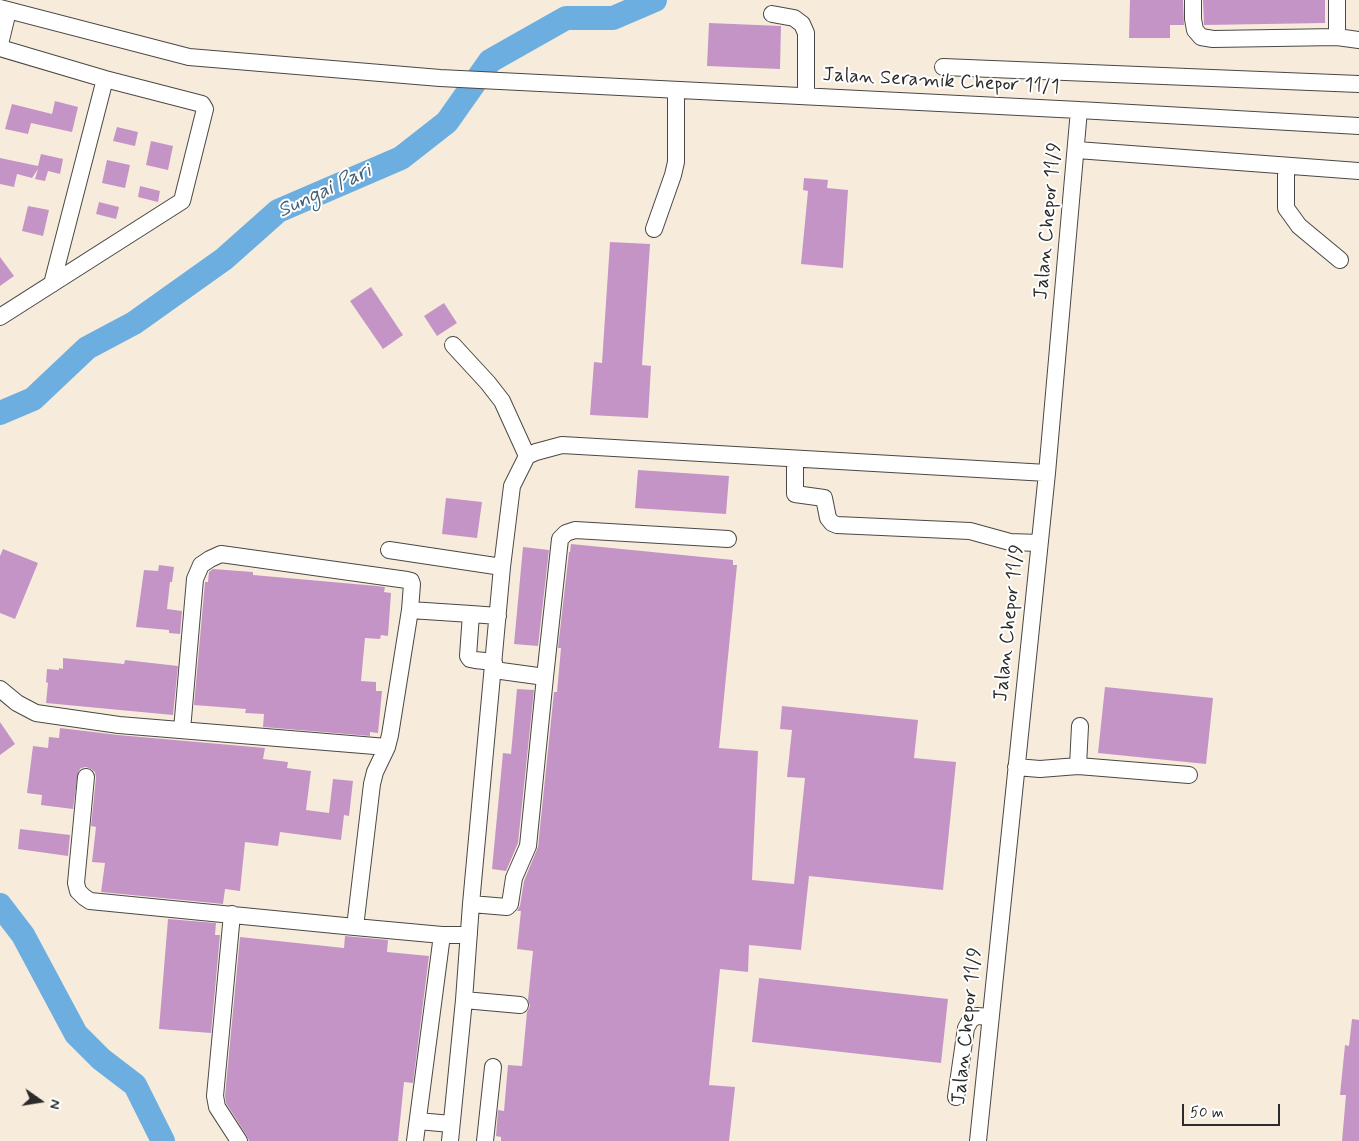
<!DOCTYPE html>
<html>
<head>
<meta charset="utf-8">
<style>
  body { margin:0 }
  #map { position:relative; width:1359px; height:1141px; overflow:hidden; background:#f7ecdb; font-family:Mynerve,sans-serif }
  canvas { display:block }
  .north { position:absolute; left:15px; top:1076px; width:50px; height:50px; -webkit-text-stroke:4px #fff; paint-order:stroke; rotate:103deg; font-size:14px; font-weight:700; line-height:20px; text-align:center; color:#2b2b2b }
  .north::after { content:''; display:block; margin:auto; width:18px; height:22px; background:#2b2b2b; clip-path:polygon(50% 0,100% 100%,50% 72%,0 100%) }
  .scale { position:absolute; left:1182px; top:1104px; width:98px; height:22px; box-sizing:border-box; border:2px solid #2b2b2b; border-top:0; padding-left:6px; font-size:15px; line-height:18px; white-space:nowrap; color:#2b2b2b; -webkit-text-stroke:4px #fff; paint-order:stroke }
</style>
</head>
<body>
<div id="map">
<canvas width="1359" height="1141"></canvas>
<div class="north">N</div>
<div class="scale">50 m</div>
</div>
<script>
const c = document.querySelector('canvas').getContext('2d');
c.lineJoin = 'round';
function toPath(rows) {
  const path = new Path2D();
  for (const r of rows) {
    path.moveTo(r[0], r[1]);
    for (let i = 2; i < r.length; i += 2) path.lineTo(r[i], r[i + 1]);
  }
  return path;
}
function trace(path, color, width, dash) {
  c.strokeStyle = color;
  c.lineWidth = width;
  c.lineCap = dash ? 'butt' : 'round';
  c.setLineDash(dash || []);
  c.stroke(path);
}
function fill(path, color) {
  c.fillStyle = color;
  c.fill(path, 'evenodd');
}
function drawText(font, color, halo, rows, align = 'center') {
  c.font = font + ' Mynerve,sans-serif';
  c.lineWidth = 4;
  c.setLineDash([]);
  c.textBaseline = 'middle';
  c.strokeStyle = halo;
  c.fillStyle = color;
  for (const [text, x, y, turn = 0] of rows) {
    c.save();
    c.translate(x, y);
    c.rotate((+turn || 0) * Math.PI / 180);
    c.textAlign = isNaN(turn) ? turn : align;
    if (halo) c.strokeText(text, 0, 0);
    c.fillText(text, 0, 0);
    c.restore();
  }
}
const river = toPath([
  [0,413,33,399,87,348,134,323,224,259,278,211,401,158,447,122,490,61,566,18,613,18,655,0],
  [0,905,23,935,76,1034,101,1059,135,1085,163,1141]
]);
const building = toPath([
  [1130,0,1183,0,1184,25,1170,25,1170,38,1129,38],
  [1203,0,1325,0,1325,23,1204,25],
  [709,23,781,26,780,69,707,66],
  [55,101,78,107,72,132,31,123,28,134,5,129,12,104,52,114],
  [117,127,138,132,135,146,113,141],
  [151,141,173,146,168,170,146,165],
  [41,154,63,159,60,174,48,171,45,181,35,179,38,169,32,178,17,174,14,187,0,184,0,158,38,166],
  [107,160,130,165,125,188,102,183],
  [804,178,828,180,827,188,848,190,843,268,801,264,808,191,803,190],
  [140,186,160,191,158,202,138,197],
  [99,202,119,207,116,219,96,214],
  [28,206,49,210,43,236,22,231],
  [610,242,650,244,642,365,651,366,648,418,590,415,594,362,602,363],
  [0,257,14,276,0,286],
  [371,287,403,335,383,349,350,301],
  [444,303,457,323,437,336,424,316],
  [638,470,729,476,726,514,635,508],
  [446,498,482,502,477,538,442,534],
  [571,544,733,560,733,565,737,565,719,748,758,751,752,880,794,884,805,778,787,777,792,730,780,729,782,706,918,720,914,758,956,762,943,890,809,876,801,950,749,945,748,972,720,969,709,1085,735,1087,729,1141,501,1141,501,1137,496,1136,498,1110,504,1111,508,1065,522,1066,527,1012,530,1006,528,1000,533,951,517,949,521,911,517,911,520,906,524,881,538,847,554,692,557,692,561,648,558,648,569,552,570,552],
  [523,547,549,550,538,646,514,644],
  [3,549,38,563,15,619,0,613,0,556],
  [159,565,174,567,172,582,170,582,167,609,182,611,180,634,169,633,169,630,136,627,144,570,158,571],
  [213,569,253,572,253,575,377,586,385,587,384,592,391,593,388,636,381,635,380,639,365,638,361,681,376,682,376,691,382,691,378,733,370,732,370,736,263,727,264,714,245,713,246,709,194,705,205,582,208,582,209,572],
  [63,658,124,664,125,660,178,666,173,715,46,703,48,683,46,682,47,669,59,670,59,668,63,669],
  [1105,687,1213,698,1206,764,1098,753],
  [517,689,534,690,518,843,506,871,492,869,503,753,511,754],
  [0,722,15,744,0,755],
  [60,728,118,735,265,748,263,759,288,762,287,768,311,771,306,810,329,813,333,779,353,781,349,816,344,815,341,840,280,832,278,846,245,842,240,891,225,889,223,904,101,892,105,863,92,862,96,827,91,826,96,778,95,772,91,769,86,767,81,768,78,772,73,809,41,805,42,795,27,793,33,746,48,748,49,737,59,738],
  [20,829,70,835,68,856,18,849],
  [168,919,216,923,215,935,220,935,211,1033,159,1029],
  [345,936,388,940,387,952,429,956,413,1083,404,1082,398,1141,249,1141,247,1136,226,1103,225,1096,240,937,344,948],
  [759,978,948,999,941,1063,752,1042],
  [1352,1019,1359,1020,1359,1141,1342,1141,1346,1095,1340,1095,1345,1045,1349,1046]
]);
const minor = toPath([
  [1193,0,1193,19,1195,30,1201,37,1213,39,1337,37,1359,40],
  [1337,0,1337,37],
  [0,8,189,57,440,78,1079,110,1359,126],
  [772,14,794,18,802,24,806,33,806,96],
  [0,44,8,11],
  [0,48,105,79,202,104,205,109,182,201,0,317],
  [943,67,1359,84],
  [1077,150,1359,171],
  [1286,166,1286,208,1299,226,1340,260],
  [654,229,673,175,676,162,676,90],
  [52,284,105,79],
  [453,345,488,383,502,401,527,456],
  [795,459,795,494,824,498,828,518,832,523,837,525,970,531,1010,542,1039,543],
  [389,550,502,567],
  [494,662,475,660,470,659,468,656,471,614,498,616],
  [545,677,560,539,566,533,575,530,728,539],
  [0,689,17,703,36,713,119,725,387,747],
  [182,730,195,579,201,565,210,559,221,554,407,580,411,581,412,584,410,610],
  [1078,766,1080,726],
  [1016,767,1040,769,1078,766,1189,775],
  [86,777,76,883,78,891,84,897,90,901,355,927,372,784,375,772,387,747,390,735,410,610,471,614],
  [471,904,507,907,510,904,514,878,528,846,545,677,494,670],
  [232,914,215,1096,217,1107,239,1141],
  [355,927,442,935,469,935],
  [464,1000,520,1005],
  [956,1097,966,1028,971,1019,977,1016,990,1017],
  [418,1121,451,1124],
  [415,1141,442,935],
  [450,1141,464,1000,471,904,502,567,512,486,527,456,536,452,562,445,1047,473],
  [485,1141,493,1067],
  [978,1141,1047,473,1079,110]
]);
const streetNames = [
  ["Jalan Seramik Chepor 11/1",941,82,3],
  ["Jalan Chepor 11/9",1049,221,-85],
  ["Jalan Chepor 11/9",1010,623,-84],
  ["Jalan Chepor 11/9",968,1026,-84]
];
const waterNames = [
  ["Sungai Pari",325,192,-25]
];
trace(river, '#6daee1', 24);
fill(building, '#c494c7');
trace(minor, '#4a4845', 18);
trace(minor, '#fff', 16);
drawText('20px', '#2b2b2b', '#fff', streetNames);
drawText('italic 21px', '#455f74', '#fff', waterNames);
</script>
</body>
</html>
